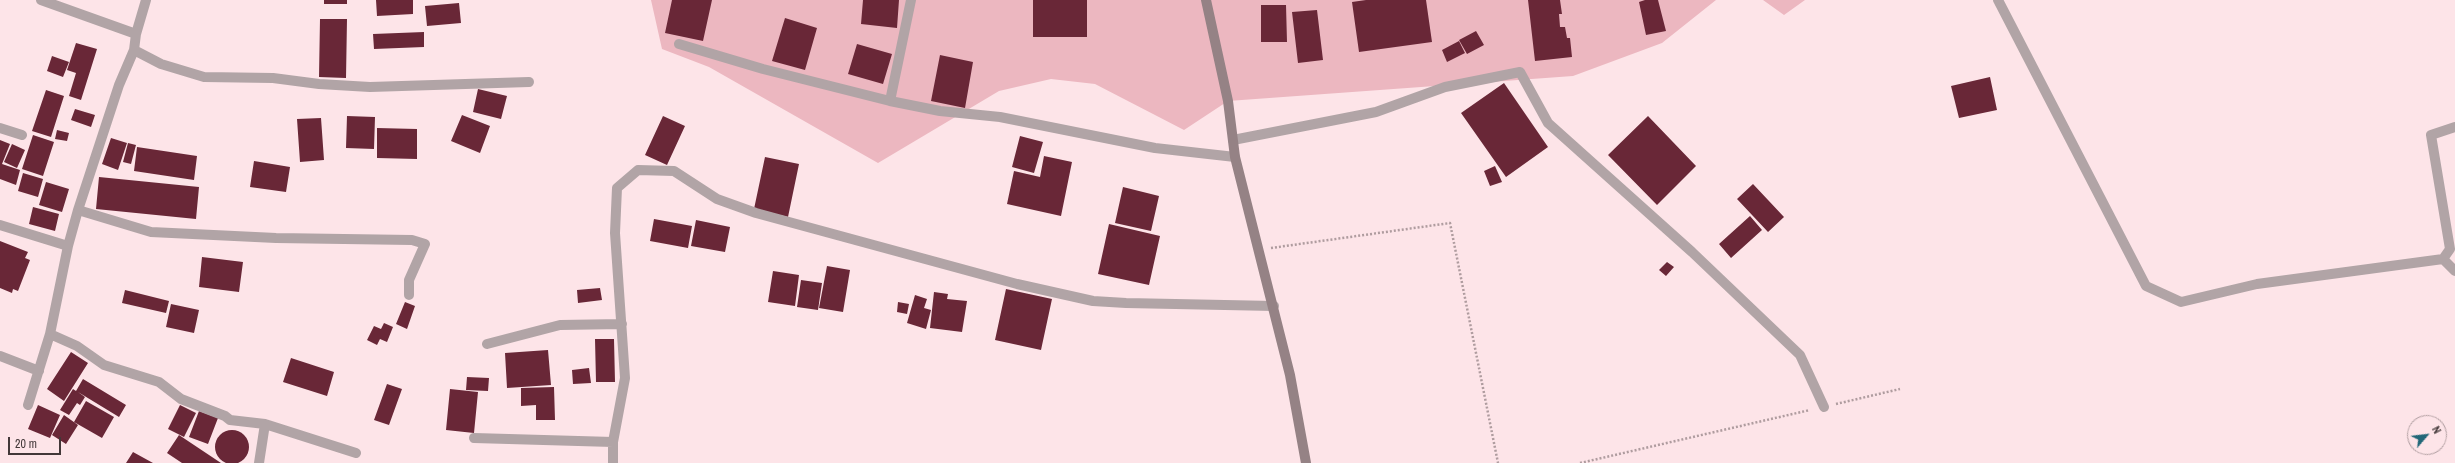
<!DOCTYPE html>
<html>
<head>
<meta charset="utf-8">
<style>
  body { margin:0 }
  #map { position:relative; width:2455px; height:463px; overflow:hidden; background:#fde4e8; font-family:"Archivo Narrow",sans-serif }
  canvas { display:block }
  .north { position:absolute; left:2407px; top:415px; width:40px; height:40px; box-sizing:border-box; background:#fde4e8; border:1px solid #b29fa2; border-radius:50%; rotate:62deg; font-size:11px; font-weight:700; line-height:16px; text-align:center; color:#423738 }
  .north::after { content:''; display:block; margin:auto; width:14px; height:18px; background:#226778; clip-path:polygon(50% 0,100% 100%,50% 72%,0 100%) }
  .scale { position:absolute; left:8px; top:437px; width:53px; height:18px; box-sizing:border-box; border:2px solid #423738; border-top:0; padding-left:5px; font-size:12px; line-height:14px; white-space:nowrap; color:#423738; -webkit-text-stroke:3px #fde4e8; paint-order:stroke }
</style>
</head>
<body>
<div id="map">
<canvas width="2455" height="463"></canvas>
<div class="north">N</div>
<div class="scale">20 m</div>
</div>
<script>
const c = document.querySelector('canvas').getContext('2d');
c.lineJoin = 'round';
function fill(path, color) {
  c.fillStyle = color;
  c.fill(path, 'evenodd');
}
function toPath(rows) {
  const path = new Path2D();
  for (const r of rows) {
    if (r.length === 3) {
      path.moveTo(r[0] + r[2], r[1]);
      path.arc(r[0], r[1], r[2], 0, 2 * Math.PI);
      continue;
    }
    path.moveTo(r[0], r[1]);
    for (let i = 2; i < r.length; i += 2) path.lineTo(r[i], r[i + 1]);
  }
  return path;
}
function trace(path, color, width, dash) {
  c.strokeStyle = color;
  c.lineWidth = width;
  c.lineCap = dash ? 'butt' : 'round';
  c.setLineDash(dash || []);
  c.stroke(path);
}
const green = toPath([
  [651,0,1716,0,1662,43,1573,76,1228,101,1184,130,1095,84,1051,79,999,91,878,163,709,67,662,49],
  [1763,0,1805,0,1784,15]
]);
const building = toPath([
  [324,0,347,0,347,4,324,4],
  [376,0,413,0,413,14,377,16],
  [672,0,712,0,703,41,665,33],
  [863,0,899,0,897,28,861,24],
  [1033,0,1087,0,1087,37,1033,37],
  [1366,0,1426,0,1432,42,1359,52,1352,2],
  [1528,0,1560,0,1562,14,1559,14,1560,27,1565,27,1567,38,1570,38,1572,57,1535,61],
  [1645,0,1658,0,1666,31,1646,35,1639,2],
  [459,3,461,23,427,26,425,6],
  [1261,5,1286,5,1287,42,1261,42],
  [1317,10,1323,60,1298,63,1292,12],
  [785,18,817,28,805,70,772,61],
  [320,19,347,19,346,78,319,77],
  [1476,31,1484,45,1467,54,1459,40],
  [424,32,424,47,374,49,373,34],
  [1459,41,1465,53,1447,62,1442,50],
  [76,43,97,49,81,100,69,96,76,73,67,70],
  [857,44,892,54,883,84,848,74],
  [940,55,973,62,965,108,931,101],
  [52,56,69,62,63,77,47,71],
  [1990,77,1997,110,1959,118,1951,86],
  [1504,83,1548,147,1506,177,1461,113],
  [478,89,507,96,501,119,473,112],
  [46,90,64,96,51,137,32,131],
  [75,109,95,115,91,127,71,120],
  [462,115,490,126,480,153,451,141],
  [347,116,375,117,374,149,346,148],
  [663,116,685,126,667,165,645,155],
  [1648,116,1696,166,1657,205,1608,155],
  [321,118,324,160,300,162,297,119],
  [377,128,417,129,417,159,377,158],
  [57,130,69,133,67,141,55,139],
  [33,135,54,142,43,176,22,169],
  [1020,136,1043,142,1034,173,1012,167],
  [111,138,127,143,118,170,102,164],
  [0,140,10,144,2,164,20,170,16,185,0,179],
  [128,143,136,145,131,164,123,162],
  [12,144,25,150,17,168,4,162],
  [137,147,197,156,194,180,134,171],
  [1044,156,1072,162,1061,216,1007,204,1014,171,1040,177],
  [765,157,799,164,788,217,754,209],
  [254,161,290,167,286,192,250,187],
  [1495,166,1502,182,1490,186,1484,171],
  [23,173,43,179,38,197,18,191],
  [99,177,199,187,196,219,96,209],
  [46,182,69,189,62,212,39,205],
  [1753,184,1784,217,1768,232,1737,199],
  [1123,187,1159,196,1151,231,1115,223],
  [33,207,59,214,55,231,29,224],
  [1750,216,1762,230,1731,258,1719,244],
  [654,219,692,226,688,248,650,241],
  [696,220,730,227,725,252,691,246],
  [1109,224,1160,236,1149,285,1098,274],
  [0,241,28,252,25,258,30,260,18,291,13,289,12,293,0,288],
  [202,257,243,262,239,292,199,287],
  [1667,262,1674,267,1666,276,1659,270],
  [827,266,850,270,843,312,819,308],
  [773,271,799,275,795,306,768,302],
  [801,280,822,283,818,310,797,307],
  [600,288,602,300,578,303,577,290],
  [1006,289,1052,299,1041,350,995,340],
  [125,290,169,301,166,313,122,303],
  [934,292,948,294,947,299,967,301,962,332,930,328],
  [915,295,927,299,924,308,931,310,926,329,907,323],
  [405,302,415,306,407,329,396,324],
  [898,302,909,304,907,314,897,312],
  [171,304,199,310,194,333,166,327],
  [384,323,393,327,387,342,380,339,377,345,367,340,374,326,381,329],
  [595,339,614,339,615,382,596,382],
  [548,350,551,385,507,388,505,353],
  [71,352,88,363,64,401,47,389],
  [291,358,334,372,327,396,283,382],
  [589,368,591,383,573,384,572,370],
  [467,377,489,378,488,391,466,390],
  [83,379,126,405,119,417,78,392,85,397,80,405,77,403,69,415,60,410,73,389,76,391],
  [387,384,402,389,389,425,374,420],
  [554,387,555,420,536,420,536,405,521,406,521,388],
  [450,389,478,392,474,433,446,430],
  [86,401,114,417,102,438,74,422],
  [38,405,60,415,50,438,28,429],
  [180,405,196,413,184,437,168,429],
  [199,411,218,418,208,444,189,437],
  [64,415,78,425,66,444,52,435],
  [232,447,17],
  [179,435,221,463,182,463,167,453],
  [133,452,153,463,126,463]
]);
const path = toPath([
  [1271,248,1450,223,1498,463],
  [1836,404,1900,389],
  [1580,463,1810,410]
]);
const street = toPath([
  [41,0,136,34],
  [1998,0,2146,286,2181,302,2257,284,2443,259,2455,271],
  [679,44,763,69,890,101,940,111,1000,117,1155,148,1235,157],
  [134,50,161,64,204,77,273,78,319,84,370,87,529,82],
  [890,101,911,0],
  [0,128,22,135],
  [1233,140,1376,112,1445,87,1520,72,1548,123,1692,252,1800,355,1824,407],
  [78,210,151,232,276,238,412,240,425,244,409,280,409,295],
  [0,225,68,246],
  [2443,259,2450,249,2431,135,2455,127],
  [50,334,77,346,104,365,159,382,181,399,225,416,230,420,265,424,259,463],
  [487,344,560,325,622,324],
  [0,356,39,371],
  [28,405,50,334,68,246,78,210,119,85,134,50,136,34,146,0],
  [265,424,356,453],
  [474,438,613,442],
  [613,463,613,442,625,378,615,233,617,188,638,170,674,171,717,199,756,213,1017,284,1093,301,1126,303,1274,306]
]);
const secondary = toPath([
  [1206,0,1228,101,1235,157,1290,375,1306,463]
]);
fill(green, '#ecb7c0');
fill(building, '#692737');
trace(path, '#af9c9f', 2.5, [2, 2]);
trace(street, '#b1a4a6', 10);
trace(secondary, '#958285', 10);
</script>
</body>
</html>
